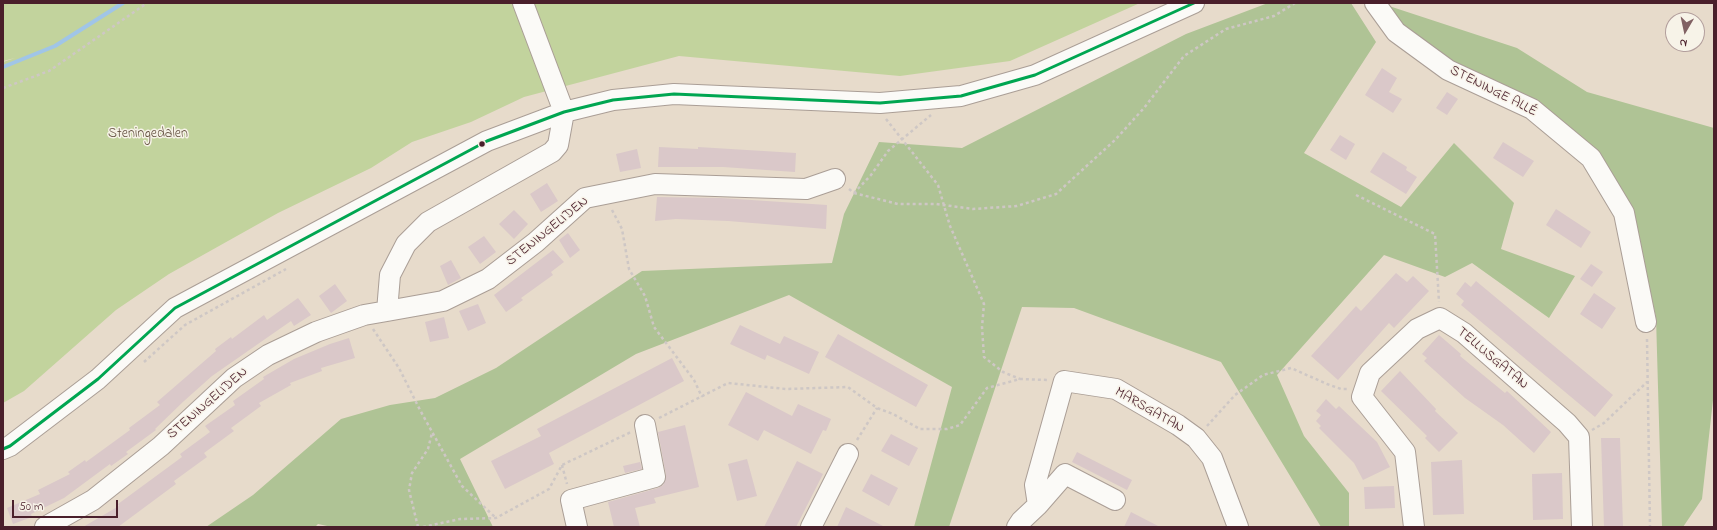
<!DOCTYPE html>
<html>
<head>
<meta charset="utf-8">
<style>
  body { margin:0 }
  #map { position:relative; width:1717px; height:530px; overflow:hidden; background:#e7dbcb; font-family:"Indie Flower",sans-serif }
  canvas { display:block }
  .frame { position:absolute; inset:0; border:4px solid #4a1f2b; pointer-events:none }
  .north { position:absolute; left:1665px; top:12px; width:40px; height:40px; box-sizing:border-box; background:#f7f3e8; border:1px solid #b29e9c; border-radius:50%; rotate:189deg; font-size:11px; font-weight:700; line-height:16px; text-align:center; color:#4a1f2b }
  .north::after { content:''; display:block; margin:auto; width:14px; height:18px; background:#816163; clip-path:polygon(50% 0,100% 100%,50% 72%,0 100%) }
  .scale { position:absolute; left:12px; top:500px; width:106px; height:18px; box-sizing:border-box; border:2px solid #4a1f2b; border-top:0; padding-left:5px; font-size:12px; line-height:14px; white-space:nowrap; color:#4a1f2b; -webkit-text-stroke:3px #f7f3e8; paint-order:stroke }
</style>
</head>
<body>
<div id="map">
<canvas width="1717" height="530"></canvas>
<div class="frame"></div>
<div class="north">N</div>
<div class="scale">50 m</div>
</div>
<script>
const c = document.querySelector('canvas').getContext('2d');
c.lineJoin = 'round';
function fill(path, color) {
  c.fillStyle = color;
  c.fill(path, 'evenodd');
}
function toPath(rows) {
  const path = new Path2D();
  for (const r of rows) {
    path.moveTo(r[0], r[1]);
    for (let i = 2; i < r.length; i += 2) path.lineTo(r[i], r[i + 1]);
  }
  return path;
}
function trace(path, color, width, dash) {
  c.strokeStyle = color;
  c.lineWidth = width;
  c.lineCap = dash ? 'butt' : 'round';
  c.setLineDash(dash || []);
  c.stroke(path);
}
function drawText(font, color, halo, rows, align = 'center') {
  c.font = font + ' "Indie Flower",sans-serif';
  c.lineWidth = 3;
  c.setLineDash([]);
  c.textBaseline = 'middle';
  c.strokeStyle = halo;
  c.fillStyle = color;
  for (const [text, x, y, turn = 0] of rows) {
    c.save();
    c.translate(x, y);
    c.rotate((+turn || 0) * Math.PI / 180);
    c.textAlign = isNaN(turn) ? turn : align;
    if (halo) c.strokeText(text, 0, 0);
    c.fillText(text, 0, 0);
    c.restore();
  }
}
const green = toPath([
  [3,3,1140,3,1010,61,900,76,679,56,524,97,471,122,412,142,371,168,278,213,169,274,116,310,24,391,3,403,3,62,15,58,3,61]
]);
const forest = toPath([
  [1268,3,1351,3,1376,42,1304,153,1401,207,1454,143,1514,203,1501,249,1575,276,1549,318,1472,263,1445,277,1384,255,1277,375,1304,436,1349,493,1349,527,1321,527,1221,362,1074,308,1022,307,949,527,914,527,952,387,789,295,636,354,460,459,493,527,332,527,318,524,315,527,206,527,253,495,341,419,390,405,435,398,496,368,642,271,832,263,844,214,879,142,962,148,1186,34],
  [1389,6,1517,48,1587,92,1714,128,1714,391,1702,499,1683,527,1662,527,1656,317,1631,208,1598,151,1453,63,1400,26]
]);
const stream = toPath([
  [3,67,55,46,123,3]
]);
const building = toPath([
  [1382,68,1397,78,1389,92,1402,99,1393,113,1365,95],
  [1447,92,1458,99,1447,115,1436,108],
  [1340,135,1355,144,1346,160,1330,150],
  [1503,142,1534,161,1523,177,1493,158],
  [659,147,698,149,698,147,796,153,795,172,723,167,658,167],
  [637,149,641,168,620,172,616,154],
  [1383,152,1407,167,1406,170,1417,177,1406,194,1370,172],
  [547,183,558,201,541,212,530,194],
  [657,197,721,198,827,205,826,229,728,221,676,219,655,221],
  [1556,209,1591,232,1581,248,1546,225],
  [514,210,528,224,514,239,499,224],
  [568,233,580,250,570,258,559,240],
  [484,236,496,252,480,264,468,247],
  [553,250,564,262,551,272,553,275,521,298,523,300,506,312,494,295],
  [451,260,461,278,448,285,440,266],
  [1591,264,1603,272,1592,287,1580,279],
  [1396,273,1407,282,1413,276,1429,291,1394,328,1389,323,1338,380,1311,356,1356,306,1361,311],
  [1476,281,1613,395,1595,417,1461,305,1464,301,1456,294,1465,282,1471,287],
  [335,284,347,301,331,313,319,296],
  [1594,293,1616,308,1602,329,1580,314],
  [298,298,311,315,294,326,291,321,212,376,184,401,155,429,156,430,126,452,128,454,111,466,110,464,64,498,31,514,32,517,13,524,7,508,40,494,38,490,70,474,68,472,85,460,86,462,130,430,129,428,160,405,157,402,216,351,215,349,231,337,232,339,264,315,267,320],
  [478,304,486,323,468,331,459,311],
  [444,317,449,338,430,342,425,322],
  [740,325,780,344,784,336,819,352,809,374,767,355,765,360,730,344],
  [838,334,928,385,916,407,825,357],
  [1439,335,1461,354,1460,356,1505,393,1507,391,1551,432,1534,453,1503,425,1465,398,1424,361,1427,358,1422,354],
  [349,338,355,358,321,368,322,371,290,383,291,385,259,403,261,406,231,428,234,431,204,453,207,457,174,481,176,484,118,527,83,527,119,506,118,504,182,457,180,454,210,432,205,426,235,405,233,401,264,379,263,377,294,359,330,344],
  [672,358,684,381,549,453,554,464,505,489,491,461,541,436,537,429],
  [1400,371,1436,409,1435,411,1458,433,1439,452,1425,438,1427,436,1381,391],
  [746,392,792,416,798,404,831,419,826,431,823,430,811,454,764,430,758,441,728,425],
  [1326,399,1336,409,1339,406,1377,442,1390,467,1363,480,1354,463,1319,428,1321,426,1316,421,1321,415,1316,411],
  [685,425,699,487,654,498,656,503,635,508,640,527,614,527,608,502,658,488,663,485,666,475,658,432],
  [891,434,918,448,909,466,881,451],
  [1601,438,1620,438,1623,527,1604,527],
  [1077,452,1132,480,1127,490,1072,462],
  [747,459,757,496,737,501,728,464],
  [1462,460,1464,514,1433,515,1431,462],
  [797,461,823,474,796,527,764,527],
  [640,462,642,469,625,473,623,466],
  [1562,473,1563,519,1533,520,1532,474],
  [871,474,898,488,889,506,862,491],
  [1394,486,1395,508,1365,509,1364,487],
  [846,507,885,527,837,527],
  [1131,512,1160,527,1124,527]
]);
const path = toPath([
  [3,88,49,71,147,3],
  [886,119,938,185,950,226,984,304,982,327,984,357,1003,372,1020,379],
  [849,189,854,193,871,175,888,151,931,115],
  [854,193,898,204,936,204,973,209,1017,206,1056,194,1115,140,1144,108,1184,56,1226,29,1274,16,1295,3],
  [1356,195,1435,234,1439,302],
  [612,210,622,229,629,269,645,296,654,327,694,380,702,397],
  [373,329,399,368,420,410,462,486,496,518],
  [1647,339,1650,527],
  [144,362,185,325,286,269],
  [659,418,728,383,786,389,848,387,877,408,893,414,920,429,947,429,960,425,987,388,1020,379,1048,380],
  [1207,426,1235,395,1263,375,1291,368,1327,384,1341,389,1348,389],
  [1592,430,1604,423,1647,382],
  [857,440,877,408],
  [562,465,567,484],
  [418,527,409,490,412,473,428,449,432,433],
  [423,527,460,519,496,518,549,489,562,465,631,432]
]);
const minor = toPath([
  [523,3,564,112,558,145,552,152,428,222,406,244,390,275,387,311,443,301,488,279,536,242,585,198,655,184,806,189,835,179],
  [1375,3,1396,32,1448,70,1532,109,1591,158,1624,213,1646,322],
  [3,449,10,446,98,379,175,308,487,141,564,112,613,100,674,94,880,103,961,96,1035,75,1194,3],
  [1038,505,1035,485,1064,381,1116,389,1178,425,1196,438,1212,458,1238,527],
  [45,527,93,500,161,446,234,378,268,355,316,332,364,315,387,311],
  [577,527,571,500,655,477,645,425],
  [811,527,848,454],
  [1017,527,1021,521,1038,505,1065,474,1115,500],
  [1414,527,1405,452,1362,397,1370,373,1417,329,1440,318,1464,333,1567,423,1579,437,1582,527]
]);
const bus1 = toPath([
  [3,449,10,446,98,379,175,308,487,141,564,112,613,100,674,94,880,103,961,96,1035,75,1194,3]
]);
const markers = [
  [482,144,3.5,"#4a1f2b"]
];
const streetNames = [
  ["STENINGE ALLÉ",1493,92,27],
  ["STENINGELIDEN",548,232,-39],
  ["TELLUSGATAN",1492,359,40],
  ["STENINGELIDEN",208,404,-41],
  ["MARSGATAN",1149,411,30]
];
const parkNames = [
  ["Steningedalen",148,135]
];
fill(green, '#c2d39d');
fill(forest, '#afc395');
trace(stream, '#a0c5e7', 4);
fill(building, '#dac8c9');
trace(minor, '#aa9e96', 22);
trace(path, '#cec7c5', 2.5, [3, 3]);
trace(minor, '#fbfaf7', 20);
trace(bus1, '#00a651', 3);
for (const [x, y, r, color] of markers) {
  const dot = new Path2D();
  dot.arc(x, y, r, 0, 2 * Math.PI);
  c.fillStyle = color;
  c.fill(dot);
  trace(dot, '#f7f3e8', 1.5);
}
drawText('14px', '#4a1f2b', '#f7f3e8', streetNames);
drawText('14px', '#655342', '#f7f3e8', parkNames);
</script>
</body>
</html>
